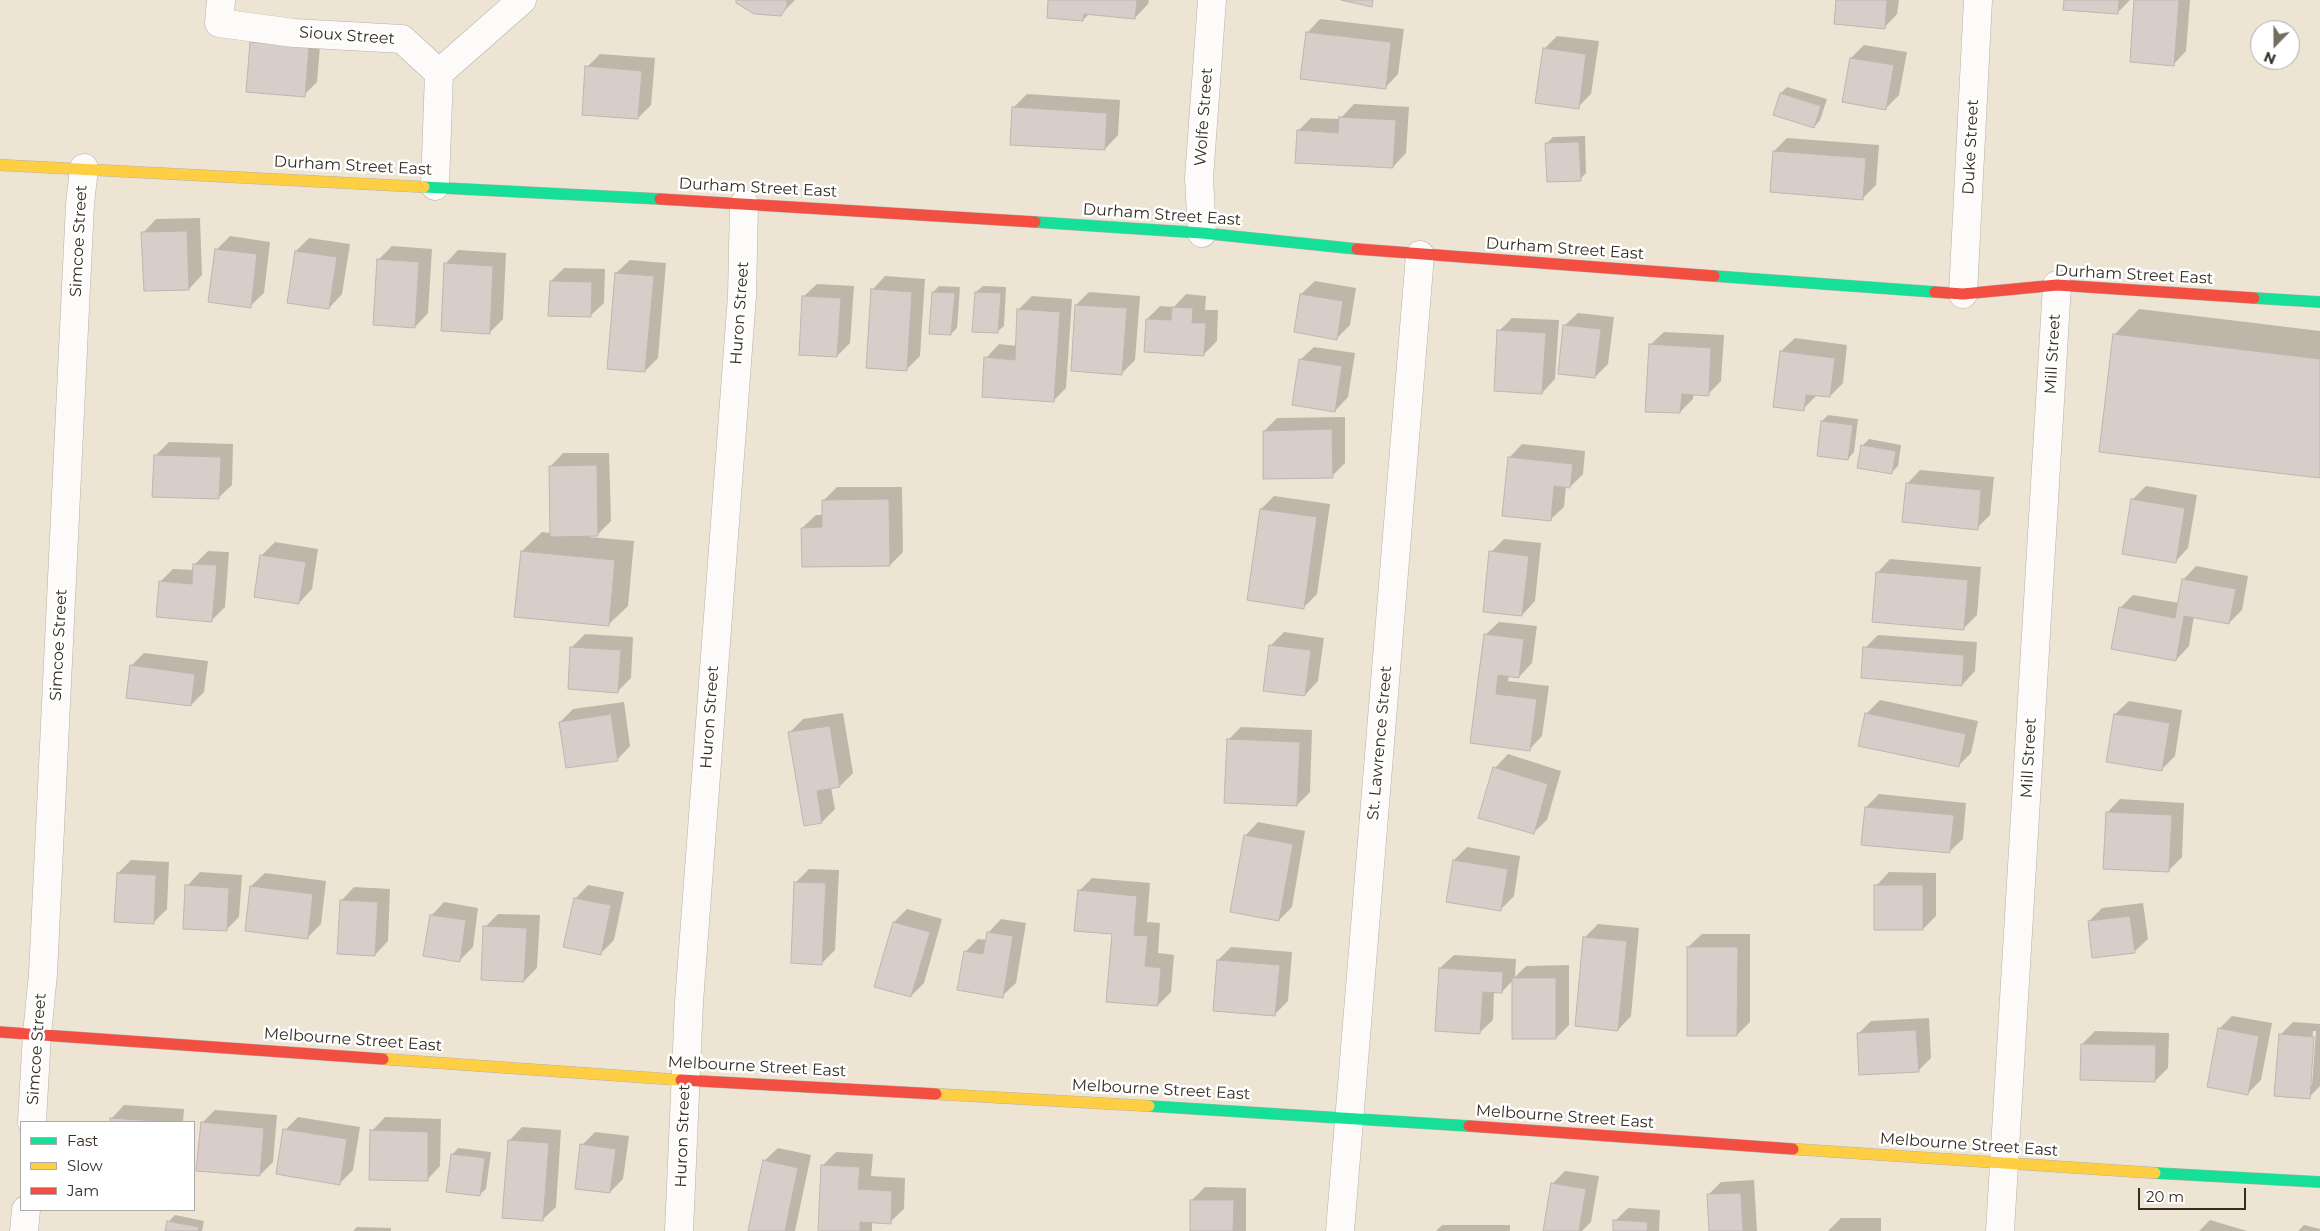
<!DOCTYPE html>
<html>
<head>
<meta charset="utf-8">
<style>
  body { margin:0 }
  #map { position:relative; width:2320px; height:1231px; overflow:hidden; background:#eee4d4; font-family:Montserrat,sans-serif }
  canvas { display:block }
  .legend { position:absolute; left:20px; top:1121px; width:175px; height:90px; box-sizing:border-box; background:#fff; border:1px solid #adaba7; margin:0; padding:6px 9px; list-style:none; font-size:15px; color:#332d22 }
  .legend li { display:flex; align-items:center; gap:10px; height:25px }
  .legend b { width:25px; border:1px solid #adaba7 }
  .north { position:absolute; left:2250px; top:20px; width:50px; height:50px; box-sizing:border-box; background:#fff; border:1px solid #adaba7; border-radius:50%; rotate:202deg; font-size:14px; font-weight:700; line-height:20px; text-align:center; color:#332d22 }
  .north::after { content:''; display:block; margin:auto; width:18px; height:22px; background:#746d60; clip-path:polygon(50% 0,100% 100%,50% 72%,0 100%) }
  .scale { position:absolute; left:2138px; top:1188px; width:108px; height:22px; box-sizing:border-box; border:2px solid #332d22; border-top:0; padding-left:6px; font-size:15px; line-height:18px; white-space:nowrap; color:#332d22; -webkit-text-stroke:4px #fff; paint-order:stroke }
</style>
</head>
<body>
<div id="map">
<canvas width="2320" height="1231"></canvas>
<ul class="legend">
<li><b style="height:6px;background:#16e098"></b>Fast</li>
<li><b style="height:6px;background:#ffcf43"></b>Slow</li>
<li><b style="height:6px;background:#f24e42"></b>Jam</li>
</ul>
<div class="north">N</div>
<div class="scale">20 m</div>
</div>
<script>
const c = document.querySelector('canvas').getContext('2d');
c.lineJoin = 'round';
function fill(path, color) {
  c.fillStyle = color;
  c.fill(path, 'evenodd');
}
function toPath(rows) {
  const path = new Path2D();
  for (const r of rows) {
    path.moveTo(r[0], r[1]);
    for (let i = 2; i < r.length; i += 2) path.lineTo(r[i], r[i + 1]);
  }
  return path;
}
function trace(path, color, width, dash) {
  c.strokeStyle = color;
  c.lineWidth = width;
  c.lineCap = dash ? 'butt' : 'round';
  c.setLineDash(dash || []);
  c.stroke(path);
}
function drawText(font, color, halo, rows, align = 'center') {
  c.font = font + ' Montserrat,sans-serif';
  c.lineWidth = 5;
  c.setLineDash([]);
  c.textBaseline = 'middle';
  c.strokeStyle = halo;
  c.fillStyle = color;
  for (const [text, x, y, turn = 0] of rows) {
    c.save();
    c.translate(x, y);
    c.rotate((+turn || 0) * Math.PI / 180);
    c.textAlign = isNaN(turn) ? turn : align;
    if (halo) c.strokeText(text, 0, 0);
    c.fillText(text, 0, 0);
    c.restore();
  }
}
const shadow = toPath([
  [738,0,795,0,780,15],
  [1050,0,1149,0,1148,4,1135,18,1089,14,1083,20],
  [1837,0,1899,0,1897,14,1884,28],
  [2065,0,2130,0,2118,12],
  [2135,0,2190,0,2186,51,2173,65],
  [1320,19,1404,29,1398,74,1385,88,1307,33],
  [265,30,321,34,317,82,304,95,251,43],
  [1557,36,1599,41,1591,94,1578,107,1544,49],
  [1864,45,1907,52,1899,95,1886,108,1844,101,1851,58],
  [600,54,655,58,651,105,638,118,587,67],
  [1787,87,1827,99,1820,120,1814,127,1781,93],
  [1027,94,1120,100,1118,135,1105,149,1013,108],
  [1354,104,1409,107,1406,153,1393,167,1298,131,1311,118,1340,119],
  [1585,136,1586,173,1580,179,1546,144,1553,137],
  [1787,138,1879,145,1876,185,1863,198,1774,151],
  [200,218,202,275,189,289,143,233,156,219],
  [230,236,270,242,264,293,250,306,216,250],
  [309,238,350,244,342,294,329,308,296,251],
  [392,246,432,249,428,313,415,327,379,259],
  [458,250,506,253,503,319,490,332,445,264],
  [630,260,666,263,658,358,645,371,616,273],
  [564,268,605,269,604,303,590,316,551,281],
  [885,276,925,279,920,356,907,369,872,290],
  [1315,281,1356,288,1350,325,1337,338,1295,331,1301,294],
  [817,284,854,286,850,343,837,356,803,297],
  [939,286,960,287,957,328,951,334,933,292],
  [983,286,1006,287,1004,326,997,332,976,292],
  [1089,292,1140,296,1135,360,1122,373,1076,305],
  [1186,294,1206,296,1205,310,1218,310,1217,341,1204,354,1147,319,1160,306,1174,307],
  [1032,296,1072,299,1066,388,1053,401,986,358,999,344,1017,346,1019,309],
  [2139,309,2320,331,2320,476,2114,335],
  [1578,313,1614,317,1608,364,1595,377,1564,326],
  [1512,318,1559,320,1555,379,1542,393,1499,331],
  [1664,332,1724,335,1721,381,1708,394,1694,393,1693,399,1680,412,1650,345],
  [1795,338,1847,345,1843,383,1830,396,1817,395,1803,409,1781,351],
  [1314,347,1355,353,1348,397,1335,411,1300,360],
  [1828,415,1858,419,1854,452,1848,459,1822,421],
  [1345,417,1345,463,1332,476,1264,431,1277,418],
  [1869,439,1901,445,1898,466,1891,473,1862,446],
  [169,442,233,444,232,485,218,498,156,455],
  [1522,444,1585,451,1583,474,1570,487,1566,486,1564,507,1550,520,1509,458],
  [563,453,609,453,611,521,597,535,589,535,589,537,634,541,628,606,608,625,522,551,542,532,551,533,550,467],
  [1920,470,1994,477,1990,515,1977,528,1907,484],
  [2146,486,2197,495,2188,548,2175,562,2132,500],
  [837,487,902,487,903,552,890,565,802,528,816,515,823,515,823,501],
  [1274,496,1330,504,1317,594,1304,607,1248,599,1261,509],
  [1504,539,1541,543,1535,601,1522,615,1491,552],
  [275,542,318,549,312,589,299,603,261,556],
  [208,551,229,552,225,607,212,620,160,582,173,569,194,570,195,564],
  [1890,559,1981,567,1977,615,1964,628,1877,573],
  [2196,566,2248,576,2242,610,2229,623,2194,616,2189,646,2176,660,2120,608,2133,595,2179,603,2183,580],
  [1499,622,1537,626,1532,663,1519,677,1509,675,1508,681,1549,686,1542,736,1529,750,1471,742,1485,635],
  [1284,632,1324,638,1318,681,1305,695,1270,646],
  [585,634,633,637,631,678,618,691,571,648],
  [1878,635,1977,642,1975,671,1962,685,1865,648],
  [144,653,208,661,204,692,191,705,131,666],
  [1880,700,1978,721,1971,753,1958,766,1866,714],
  [2129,701,2182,710,2175,756,2162,769,2115,714],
  [624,702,630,746,617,760,560,722,573,709],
  [843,713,853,773,840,786,831,787,835,809,822,822,790,732,803,719],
  [1241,727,1312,730,1310,792,1297,805,1228,740],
  [1508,754,1561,771,1547,820,1533,833,1495,768],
  [1879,794,1966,803,1963,839,1949,852,1866,807],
  [2120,799,2184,803,2182,857,2168,871,2107,813],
  [1258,822,1305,831,1292,907,1279,920,1245,836],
  [1467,847,1520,856,1514,896,1500,910,1454,860],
  [131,860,169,862,167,909,153,923,118,873],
  [809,869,839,870,835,950,822,963,796,882],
  [200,872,242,875,239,917,226,930,187,886],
  [1889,872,1936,873,1936,916,1923,929,1876,886],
  [265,873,326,881,321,924,307,938,251,886],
  [1092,878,1150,883,1147,922,1160,923,1158,953,1174,955,1171,992,1158,1005,1113,933,1079,891],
  [588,885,624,892,614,940,601,953,575,899],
  [354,887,390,889,388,941,375,955,341,901],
  [444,902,478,908,473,947,460,960,431,916],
  [2143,903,2148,939,2134,952,2089,921,2102,908],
  [907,909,942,919,924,983,911,996,894,922],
  [498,914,540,915,537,968,524,981,485,927],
  [1001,919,1026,923,1016,983,1002,996,965,952,978,939,986,940,988,933],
  [1598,924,1639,928,1631,1016,1618,1030,1584,938],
  [1702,934,1750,934,1750,1022,1737,1035,1688,947],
  [1231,947,1292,952,1288,1001,1275,1014,1214,1010,1218,960],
  [1454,955,1516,959,1515,977,1526,966,1569,965,1569,1025,1556,1038,1513,980,1502,992,1494,991,1493,1020,1479,1033,1440,968],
  [2232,1016,2272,1023,2261,1080,2247,1094,2219,1029],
  [1929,1018,1931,1058,1918,1071,1858,1034,1871,1021],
  [2293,1022,2320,1024,2320,1086,2309,1097,2280,1035],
  [2313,1031,2316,1031,2312,1085,2309,1085],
  [2095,1031,2169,1033,2168,1068,2155,1081,2082,1044],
  [124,1105,184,1109,183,1122,111,1122,111,1119],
  [215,1110,277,1115,273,1162,260,1175,202,1123],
  [298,1117,360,1127,353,1170,340,1183,285,1130],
  [385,1117,441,1119,440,1166,427,1180,372,1131],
  [522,1127,561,1130,556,1207,542,1220,509,1141],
  [595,1132,629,1136,623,1179,610,1192,582,1145],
  [458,1148,491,1152,486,1189,479,1195,452,1155],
  [778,1148,811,1155,795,1231,749,1231,764,1161],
  [836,1152,873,1154,871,1176,905,1178,904,1209,890,1222,872,1222,872,1231,819,1231,822,1166],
  [1565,1171,1599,1176,1591,1222,1582,1231,1553,1231,1552,1184],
  [1754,1180,1757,1231,1710,1231,1708,1195,1721,1182],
  [1205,1187,1246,1188,1246,1231,1191,1231,1192,1200],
  [1628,1208,1660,1210,1659,1231,1614,1231,1615,1221],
  [175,1215,204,1221,202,1231,167,1231,168,1222],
  [1841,1218,1881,1218,1881,1231,1828,1231],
  [2210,1220,2247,1231,2199,1231],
  [1442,1225,1510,1225,1510,1231,1436,1231],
  [2304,1225,2320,1229,2320,1231,2298,1231],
  [357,1227,391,1228,391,1231,353,1231]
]);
const building = toPath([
  [736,0,787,0,787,6,781,16,754,14,736,3,736,0],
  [1048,0,1137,0,1135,19,1084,14,1083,21,1047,18,1048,0],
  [1341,0,1373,0,1372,7,1341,0],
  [1836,0,1887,0,1885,29,1834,24,1836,0],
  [2064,0,2119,0,2118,14,2063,10,2064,0],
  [2134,0,2179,0,2174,66,2130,62,2134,0],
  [1306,32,1391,42,1386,89,1300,79,1306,32],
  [250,42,309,47,305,97,246,92,250,42],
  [1543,48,1586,54,1579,109,1535,103,1543,48],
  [1850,58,1894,65,1886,110,1842,102,1850,58],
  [585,66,642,71,638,119,582,115,585,66],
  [1780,93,1821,106,1814,128,1773,115,1780,93],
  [1012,107,1107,113,1105,150,1010,145,1012,107],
  [1339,117,1396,120,1393,168,1295,163,1297,130,1338,133,1339,117],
  [1579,142,1581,181,1547,182,1545,143,1579,142],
  [1773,151,1866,158,1863,200,1770,192,1773,151],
  [187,231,189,290,144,291,141,232,187,231],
  [215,249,257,254,251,308,208,302,215,249],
  [295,251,337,257,329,309,287,303,295,251],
  [377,259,419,262,415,328,373,325,377,259],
  [444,263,493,266,490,334,441,331,444,263],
  [615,273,654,276,645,372,607,369,615,273],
  [550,281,592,282,591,317,548,316,550,281],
  [871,289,912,292,907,371,866,368,871,289],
  [932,292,955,293,951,335,929,334,932,292],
  [975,292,1001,293,998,333,972,332,975,292],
  [1300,294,1343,301,1337,340,1294,332,1300,294],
  [802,296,841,298,837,357,799,355,802,296],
  [1075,305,1127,308,1122,375,1071,371,1075,305],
  [1172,307,1193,308,1192,323,1206,323,1204,356,1144,352,1146,319,1171,320,1172,307],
  [1017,309,1060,312,1054,402,982,397,984,357,1015,360,1017,309],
  [1563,325,1601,329,1595,378,1558,374,1563,325],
  [1497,330,1546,333,1542,394,1494,391,1497,330],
  [2113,334,2320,359,2320,478,2099,452,2113,334],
  [1649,344,1711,348,1709,396,1682,394,1680,413,1645,412,1649,344],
  [1780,351,1835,358,1830,397,1806,395,1804,411,1773,407,1780,351],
  [1299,359,1342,366,1335,412,1292,405,1299,359],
  [1821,421,1853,425,1848,460,1817,456,1821,421],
  [1332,429,1333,478,1263,479,1263,431,1332,429],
  [1861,445,1896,451,1892,474,1857,468,1861,445],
  [154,455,221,457,219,499,152,497,154,455],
  [1508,457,1573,464,1570,488,1554,486,1551,521,1502,516,1508,457],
  [597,465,598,536,550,537,549,466,597,465],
  [1906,483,1981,490,1978,530,1902,522,1906,483],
  [889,499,890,566,802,567,801,528,822,527,822,500,889,499],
  [2131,499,2185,508,2176,563,2122,554,2131,499],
  [1260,509,1317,517,1304,609,1247,600,1260,509],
  [521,551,615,560,609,626,514,617,521,551],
  [1489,551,1529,556,1522,616,1483,612,1489,551],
  [260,555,306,562,299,604,254,597,260,555],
  [193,564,217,565,212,622,156,617,159,581,192,584,193,564],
  [1876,572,1968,580,1964,630,1872,622,1876,572],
  [2182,579,2236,589,2229,624,2184,616,2176,661,2111,649,2119,607,2175,618,2182,579],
  [1484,634,1524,639,1519,678,1498,675,1496,694,1537,699,1530,751,1470,743,1484,634],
  [1269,645,1311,650,1305,696,1263,691,1269,645],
  [570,647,621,650,618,693,568,689,570,647],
  [1863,647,1964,655,1962,686,1861,678,1863,647],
  [130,665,195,674,191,706,126,698,130,665],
  [1865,713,1966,734,1959,767,1858,746,1865,713],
  [611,714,618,761,566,768,559,722,611,714],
  [2114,714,2170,723,2162,771,2106,762,2114,714],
  [830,726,840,787,817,791,822,823,804,826,788,732,830,726],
  [1227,739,1300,742,1297,806,1224,803,1227,739],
  [1493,767,1548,784,1534,834,1478,818,1493,767],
  [1865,807,1954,815,1950,853,1861,845,1865,807],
  [2106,812,2172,815,2169,872,2103,869,2106,812],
  [1244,835,1293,844,1279,921,1230,912,1244,835],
  [1453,860,1508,869,1501,911,1446,902,1453,860],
  [117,873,156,875,154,924,114,922,117,873],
  [794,882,826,883,822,965,791,963,794,882],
  [185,885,229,888,227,931,183,929,185,885],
  [1874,885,1923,885,1923,930,1874,930,1874,885],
  [250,886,313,894,308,939,245,931,250,886],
  [1078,890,1137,896,1134,935,1148,936,1145,966,1161,968,1158,1006,1106,1002,1112,934,1074,931,1078,890],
  [574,898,611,905,601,955,563,947,574,898],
  [340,900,378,902,375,956,337,954,340,900],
  [430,915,466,920,460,962,423,956,430,915],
  [2130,916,2135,953,2092,958,2088,921,2130,916],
  [893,922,930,932,911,997,874,987,893,922],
  [483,926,527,928,524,982,481,980,483,926],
  [987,932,1013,936,1003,998,957,990,964,951,983,954,987,932],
  [1583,937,1627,941,1618,1031,1575,1026,1583,937],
  [1687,947,1738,947,1737,1036,1687,1036,1687,947],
  [1217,960,1280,965,1275,1016,1213,1011,1217,960],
  [1439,968,1503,972,1502,993,1483,992,1480,1034,1435,1031,1439,968],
  [1512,978,1556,978,1556,1039,1512,1039,1512,978],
  [2218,1028,2259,1036,2248,1095,2207,1087,2218,1028],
  [1916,1030,1919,1072,1859,1075,1857,1033,1916,1030],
  [2279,1034,2314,1037,2310,1099,2274,1096,2279,1034],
  [2081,1044,2156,1045,2155,1082,2080,1080,2081,1044],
  [110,1118,171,1122,110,1122,110,1118],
  [201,1122,264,1128,260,1176,196,1171,201,1122],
  [283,1129,347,1139,340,1185,276,1174,283,1129],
  [370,1130,428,1132,428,1181,369,1180,370,1130],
  [508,1140,549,1143,543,1221,502,1218,508,1140],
  [580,1144,616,1149,610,1193,575,1189,580,1144],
  [451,1154,485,1158,480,1196,446,1192,451,1154],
  [763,1160,798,1168,785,1231,748,1231,763,1160],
  [821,1165,860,1167,858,1189,892,1191,891,1224,860,1222,860,1231,818,1231,821,1165],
  [1551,1183,1586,1189,1579,1231,1543,1231,1551,1183],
  [1741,1193,1743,1231,1709,1231,1707,1194,1741,1193],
  [1190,1200,1234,1200,1233,1231,1190,1231,1190,1200],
  [1613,1220,1648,1222,1647,1231,1613,1231,1613,1220],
  [167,1221,199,1227,198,1231,165,1231,167,1221]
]);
const street = toPath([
  [221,0,219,23,294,33,402,39,439,73,435,186],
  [439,73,522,0],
  [1202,233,1199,178,1212,0],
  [1963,294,1978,0],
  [32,1122,37,1034,43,974,80,204,84,168],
  [24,1231,26,1210],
  [679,1231,689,1002,742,296,744,204],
  [1340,1231,1420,255],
  [2000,1231,2057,285]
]);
const fast = toPath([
  [424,187,660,199],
  [1035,222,1202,233,1357,249],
  [1714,276,1935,292],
  [2254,298,2320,302],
  [1149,1106,1469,1126],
  [2155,1173,2320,1182]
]);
const slow = toPath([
  [0,165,424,187],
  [383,1059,681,1080],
  [936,1094,1149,1106],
  [1793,1149,2155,1173]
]);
const jam = toPath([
  [660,199,1035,222],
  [1357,249,1714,276],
  [1935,292,1963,294,2057,285,2254,298],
  [0,1032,383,1059],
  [681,1080,936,1094],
  [1469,1126,1793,1149]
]);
const streetNames = [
  ["Sioux Street",347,36,4],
  ["Wolfe Street",1204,117,-86],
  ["Duke Street",1971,147,-87],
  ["Durham Street East",353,166,3],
  ["Durham Street East",758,188,3],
  ["Durham Street East",1162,215,4],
  ["Simcoe Street",79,241,-87],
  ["Durham Street East",1565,249,4],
  ["Durham Street East",2134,275,3],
  ["Huron Street",740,313,-86],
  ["Mill Street",2053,354,-87],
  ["Simcoe Street",59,645,-87],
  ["Huron Street",710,717,-86],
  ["St. Lawrence Street",1380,743,-85],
  ["Mill Street",2029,758,-87],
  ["Melbourne Street East",353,1040,4],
  ["Simcoe Street",37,1049,-86],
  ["Melbourne Street East",757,1067,3],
  ["Melbourne Street East",1161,1090,3],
  ["Melbourne Street East",1565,1117,4],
  ["Huron Street",683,1136,-88],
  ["Melbourne Street East",1969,1145,4]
];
fill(shadow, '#0003');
fill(building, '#d8cdc9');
trace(building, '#bfb5b0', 1);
trace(street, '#b7b0a4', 29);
trace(fast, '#b7b0a4', 12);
trace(slow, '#b7b0a4', 12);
trace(jam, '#b7b0a4', 12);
trace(street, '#fcfbf9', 28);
trace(fast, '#16e098', 11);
trace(slow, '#ffcf43', 11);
trace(jam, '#f24e42', 11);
drawText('16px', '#332d22', '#fff', streetNames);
</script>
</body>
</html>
